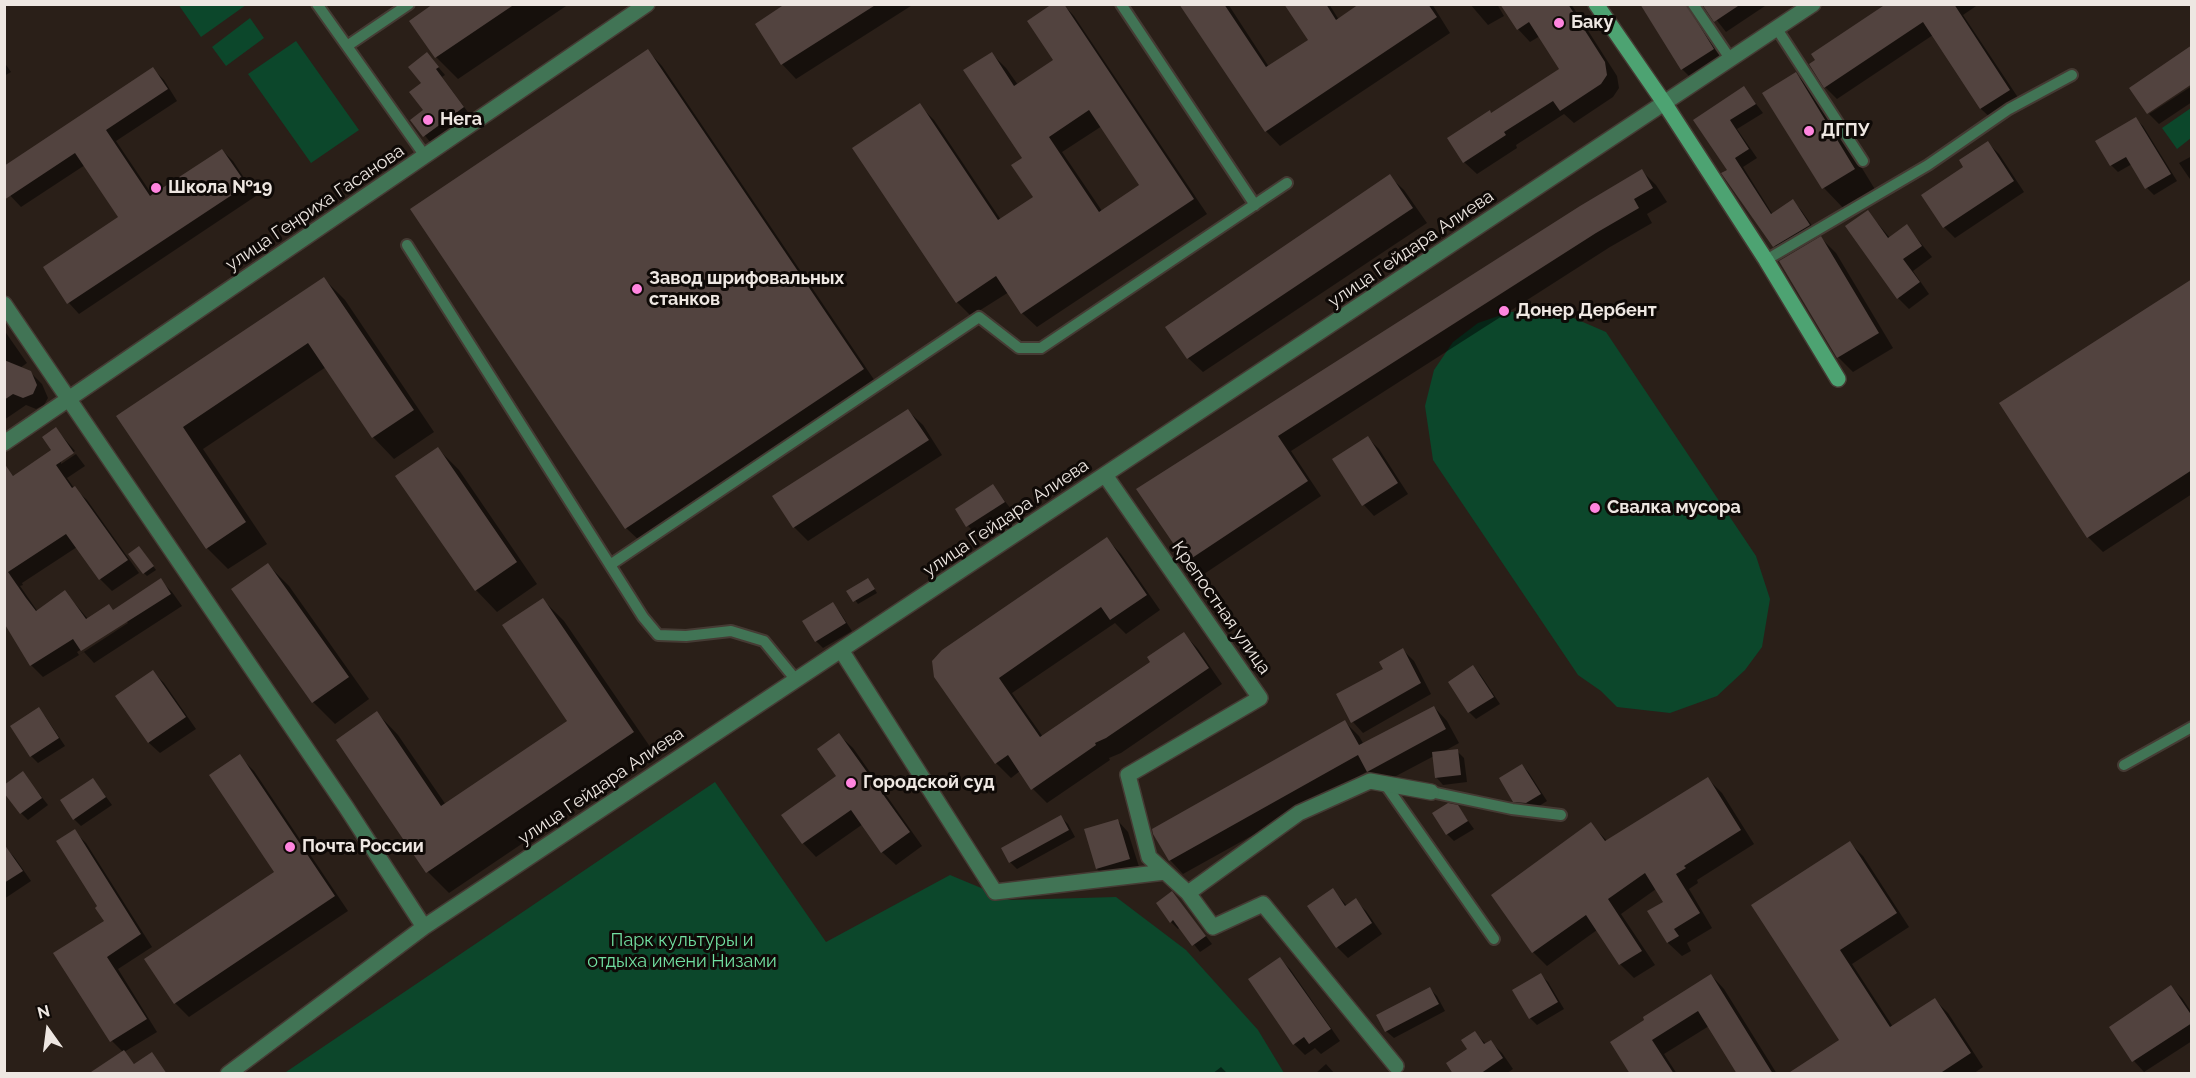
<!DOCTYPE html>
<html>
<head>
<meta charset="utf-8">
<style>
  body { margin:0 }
  #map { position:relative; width:2196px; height:1078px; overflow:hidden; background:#2a1f18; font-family:Raleway,sans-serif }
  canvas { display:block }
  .frame { position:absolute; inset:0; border:6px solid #eee7e2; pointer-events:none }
  .north { position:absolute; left:18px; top:1000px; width:60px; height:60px; -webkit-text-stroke:4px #0f0a07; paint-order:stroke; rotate:346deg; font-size:16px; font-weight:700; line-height:24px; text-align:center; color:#eee7e2 }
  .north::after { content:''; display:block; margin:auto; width:21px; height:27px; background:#eee7e2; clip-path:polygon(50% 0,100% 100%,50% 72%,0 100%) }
</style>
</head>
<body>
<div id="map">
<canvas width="2196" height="1078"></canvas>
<div class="frame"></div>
<div class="north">N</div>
</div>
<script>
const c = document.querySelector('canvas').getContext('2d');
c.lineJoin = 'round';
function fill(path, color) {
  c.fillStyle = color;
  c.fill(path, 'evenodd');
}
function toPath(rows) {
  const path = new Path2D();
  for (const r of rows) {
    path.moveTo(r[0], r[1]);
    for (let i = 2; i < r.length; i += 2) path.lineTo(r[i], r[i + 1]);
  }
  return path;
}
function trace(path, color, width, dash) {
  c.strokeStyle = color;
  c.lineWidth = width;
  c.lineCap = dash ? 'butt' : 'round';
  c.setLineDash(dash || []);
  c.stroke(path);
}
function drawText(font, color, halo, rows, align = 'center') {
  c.font = font + ' Raleway,sans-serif';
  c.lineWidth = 6;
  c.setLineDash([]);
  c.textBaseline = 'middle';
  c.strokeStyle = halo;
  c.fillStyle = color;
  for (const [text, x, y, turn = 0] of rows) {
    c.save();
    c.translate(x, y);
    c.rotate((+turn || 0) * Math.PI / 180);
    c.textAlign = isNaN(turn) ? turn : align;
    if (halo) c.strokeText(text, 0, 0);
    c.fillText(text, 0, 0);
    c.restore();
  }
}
const green = toPath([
  [178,4,246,4,246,5,201,37],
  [250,18,264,38,226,66,212,47],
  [296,41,359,130,311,163,248,74],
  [2191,108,2191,138,2177,149,2162,128],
  [1542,310,1569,316,1606,332,1756,556,1770,599,1762,647,1745,670,1717,696,1670,713,1617,707,1601,691,1578,675,1433,460,1425,406,1434,370,1453,342,1478,323,1510,312],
  [715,782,826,942,950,875,1010,900,1116,897,1186,950,1258,1030,1284,1073,283,1074]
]);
const shadow = toPath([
  [436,4,569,4,458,79,436,57,411,21],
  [788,4,914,4,796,79,782,64],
  [1063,4,1074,16,1207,214,1037,327,1022,313,1009,292,971,316,957,302,919,105,934,120,1001,220,1035,197,991,53,1006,68,1018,85,1055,61],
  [1102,126,1141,185,1102,211,1062,152],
  [1181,4,1228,4,1269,67,1310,40,1286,4,1329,4,1339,20,1362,4,1432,4,1450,33,1280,146,1266,131],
  [1470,4,1497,4,1504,16,1488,25],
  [1502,4,1571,4,1617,76,1619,88,1613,97,1574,123,1564,114,1516,145,1517,148,1477,174,1464,162,1492,114,1561,69,1540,36,1530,42,1518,29],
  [1640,4,1688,4,1723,59,1692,79,1682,69],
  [1704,4,1768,4,1726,32],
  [1889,4,1979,4,1963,15,2021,102,1993,120,1981,109,1933,35,1837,99,1825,87],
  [648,51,662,66,877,384,641,542,626,528],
  [427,54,445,75,442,77,470,115,431,143,412,120,426,111,423,83],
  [4,62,11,72,4,76],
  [153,69,164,80,177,101,116,141,153,196,222,150,233,161,256,196,79,314,69,303,120,217,85,165,21,207,4,189],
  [1796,74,1817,95,1876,191,1845,210,1824,188,1764,93],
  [2192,86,2192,102,2159,124,2149,114],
  [1744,88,1763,113,1737,129,1757,158,1743,167,1773,215,1793,201,1801,210,1818,234,1783,255,1775,246,1729,170,1695,120],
  [2136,119,2143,126,2177,181,2154,195,2147,188,2132,164,2118,172,2111,165],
  [1988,143,1999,154,2024,192,1955,238,1944,227,1965,168],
  [2192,156,2192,182,2179,163],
  [1642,171,1656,185,1667,202,1647,214,1652,223,1610,247,1291,451,1321,496,1201,576,1187,561,1138,490],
  [1389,176,1404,190,1427,223,1203,372,1188,358],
  [1868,212,1890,238,1907,226,1932,257,1913,271,1929,294,1909,309,1898,298],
  [1821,238,1836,253,1893,348,1853,372,1838,357],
  [324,279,345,300,434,432,394,459,373,437,326,367,203,449,267,544,228,569,207,548,118,416],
  [2192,280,2192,494,2103,552,2088,537],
  [4,330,27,363,20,368,30,372,42,384,48,398,44,405,36,409,26,405,4,420],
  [908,411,923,425,942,455,808,541,794,527],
  [56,429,75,451,61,460,61,464,76,454,85,466,67,478,74,488,87,500,139,573,112,591,100,579,77,547,22,583,23,585,20,586,38,612,65,592,88,619,114,611,160,580,172,592,182,606,94,663,84,652,43,677,31,665,4,621,9,471,14,477,53,451],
  [126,621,128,623,79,655,77,652],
  [1368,438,1379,449,1408,494,1374,516,1364,505,1334,460],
  [438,449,459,470,537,584,497,612,476,590],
  [993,486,1011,509,975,533,968,526],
  [1107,539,1121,554,1160,610,1126,634,1115,623,1012,693,1043,737,1153,662,1184,634,1198,649,1222,684,1121,753,1109,758,1110,760,1047,803,1033,789,1020,771,1011,778,996,763,936,676],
  [142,551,156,570,147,576,144,573],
  [268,565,289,586,369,699,335,724,313,702,233,589],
  [871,583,877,593,858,604,848,591],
  [543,600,564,621,655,754,449,893,428,872,377,713,398,735,446,805,569,721],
  [832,604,839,611,852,631,823,648,816,641],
  [1403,650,1414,661,1431,694,1363,733,1353,722,1338,695,1386,669],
  [1473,667,1480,674,1500,704,1476,719,1469,712,1450,682],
  [153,672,164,683,196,729,160,753,149,743,117,696],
  [1434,707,1447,721,1459,743,1441,753,1457,751,1464,758,1467,782,1443,785,1436,777,1434,756,1381,784,1368,771,1183,874,1170,860,1345,722,1359,736,1364,745],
  [38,709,45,716,65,746,38,763,31,756],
  [839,735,853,748,922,846,896,865,882,852,863,824,816,857,803,843,783,816,838,777],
  [239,756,254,771,348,911,189,1017,175,1003,277,873],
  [1522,765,1529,773,1547,801,1533,810,1522,808,1514,801],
  [23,773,48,805,28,820,21,813],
  [93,779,112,805,81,826,74,819],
  [1708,779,1722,793,1754,844,1697,880,1698,883,1689,889,1712,928,1687,943,1691,951,1682,956,1668,943,1665,902,1656,889,1621,914,1655,965,1634,978,1620,964,1597,930,1547,966,1533,952,1591,824,1608,842],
  [1458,807,1474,829,1454,841,1447,834],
  [1061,817,1068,824,1075,837,1017,869,1010,862],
  [1118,821,1128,832,1140,870,1108,880,1097,869,1086,830],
  [74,831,86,843,152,947,118,969,157,1032,124,1052,135,1065,151,1054,167,1074,91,1074,123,1052,112,1041,55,953,106,921],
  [1850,843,1863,856,1909,927,1852,964,1893,1027,1935,1000,1948,1013,1983,1067,1973,1074,1790,1074,1841,1041,1753,905],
  [6,848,15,858,31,881,4,899],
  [1333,890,1347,906,1355,900,1366,911,1382,934,1348,958,1337,947],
  [1179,901,1212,944,1200,952,1180,927,1178,929,1171,922],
  [1280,959,1290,969,1340,1041,1321,1054,1315,1048,1305,1055,1294,1044],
  [1541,975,1548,982,1564,1009,1537,1025,1530,1018],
  [1711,975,1724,989,1777,1074,1740,1074,1709,1026,1664,1054,1677,1074,1632,1074,1612,1043],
  [2171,987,2182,998,2192,1013,2192,1041,2144,1072,2134,1061,2111,1027],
  [1430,989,1437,996,1445,1011,1394,1038,1386,1031],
  [1475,1033,1487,1045,1491,1042,1502,1053,1513,1069,1506,1074,1455,1074,1469,1049],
  [1326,1064,1335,1074,1315,1074],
  [1221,1067,1228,1074,1212,1074]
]);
const building = toPath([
  [433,4,515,4,435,58,409,21],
  [785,4,877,4,781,65,755,24],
  [1052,4,1064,4,1194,199,1021,314,996,276,956,303,852,148,920,103,998,220,1033,197,1011,165,1022,158,963,70,992,52,1014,86,1053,60,1027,21],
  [1089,110,1139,185,1099,212,1049,137],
  [1179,4,1224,4,1266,67,1308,40,1284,4,1326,4,1336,20,1359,4,1428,4,1437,17,1265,132],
  [1500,4,1568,4,1605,62,1607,75,1601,84,1560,111,1553,101,1504,132,1506,135,1463,163,1447,138,1490,110,1491,113,1559,69,1529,22,1517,30],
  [1640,4,1686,4,1714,49,1681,70],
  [1702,4,1741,4,1714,22],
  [1886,4,1954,4,2010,90,1980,109,1923,22,1824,88,1809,64,1815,60,1811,54],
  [2192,45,2192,84,2147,114,2129,88],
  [648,49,864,369,625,529,410,209],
  [427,52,439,67,436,69,464,107,423,137,410,120,423,110,409,92,421,83,408,67],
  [153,67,168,89,106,130,150,196,222,149,247,185,67,304,43,267,118,217,75,153,4,200,4,166],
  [1796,72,1855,169,1822,189,1762,93],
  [1744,86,1756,104,1730,120,1749,149,1735,158,1771,214,1793,199,1810,225,1773,247,1721,173,1727,170,1693,120],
  [2136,117,2171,174,2145,189,2126,157,2110,166,2095,141],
  [1988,141,2014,181,1943,228,1921,195,1963,167,1959,160],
  [1642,169,1653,188,1634,199,1639,208,1596,233,1278,436,1308,481,1186,562,1136,489,1580,206],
  [1390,174,1413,208,1187,359,1165,327],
  [1868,210,1888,238,1907,224,1922,246,1903,259,1920,282,1897,299,1845,226],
  [1821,236,1879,333,1837,358,1779,261],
  [324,277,414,410,372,438,308,343,183,427,246,522,206,549,116,416],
  [2192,279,2192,470,2087,538,1999,403],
  [4,360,31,371,37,385,33,394,23,398,13,394,4,400],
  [908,409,929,440,793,528,772,496],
  [56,427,74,453,56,465,72,488,75,486,128,560,99,580,66,534,8,572,26,598,36,611,65,590,86,619,109,604,113,610,161,578,171,594,81,651,73,639,30,666,4,623,4,463,13,476,51,450,42,437],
  [1368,436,1398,483,1362,506,1332,459],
  [438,447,517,562,475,591,395,476],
  [993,484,1005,502,966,527,955,509],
  [1107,537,1147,595,1110,620,1101,607,999,678,1040,737,1150,662,1147,657,1184,632,1209,668,1106,738,1095,743,1096,745,1031,790,1008,755,995,764,934,677,932,661,942,650],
  [139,546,154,566,143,574,128,554],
  [268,563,349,677,312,703,231,589],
  [868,578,875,589,853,602,846,591],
  [543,598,634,732,426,873,336,740,377,711,441,806,567,721,502,625],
  [833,602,846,623,815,642,802,621],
  [1403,648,1421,683,1351,723,1336,694,1383,669,1379,662],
  [1473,665,1494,697,1468,713,1448,682],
  [153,670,186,717,148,743,115,696],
  [1434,706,1446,729,1367,772,1358,755,1169,861,1153,834,1152,829,1345,720,1359,745],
  [39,707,59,738,30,757,10,726],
  [839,733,910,832,881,853,851,810,802,844,781,815,836,776,817,749],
  [1458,749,1461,775,1435,778,1432,752],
  [240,754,335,896,174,1004,144,959,274,872,209,775],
  [1522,764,1541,794,1526,803,1513,802,1499,778],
  [23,771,42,798,20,814,4,793,4,785],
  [1708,777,1741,830,1684,866,1686,868,1676,874,1700,913,1674,929,1679,936,1667,943,1647,911,1663,902,1645,873,1608,899,1642,951,1619,965,1586,915,1532,953,1491,895,1591,822,1605,841],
  [93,778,106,797,73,820,60,800],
  [1448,803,1458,805,1468,821,1446,835,1432,813],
  [1061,815,1069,830,1009,863,1001,848],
  [1118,819,1130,859,1096,869,1084,829],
  [75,829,141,934,107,957,147,1019,110,1042,53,953,104,921,95,908,97,906,56,841],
  [1850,841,1897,913,1840,950,1890,1027,1935,998,1971,1053,1939,1074,1787,1074,1839,1040,1751,905],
  [4,844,23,871,4,883],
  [1333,888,1345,906,1356,898,1372,923,1336,948,1307,906],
  [1172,891,1206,936,1192,946,1173,920,1170,923,1156,903],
  [1280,957,1331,1029,1309,1044,1304,1037,1293,1045,1248,979],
  [1541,973,1558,1002,1529,1019,1512,990],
  [1711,974,1773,1074,1737,1074,1698,1011,1652,1040,1674,1074,1630,1074,1610,1042,1644,1020,1643,1017],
  [2171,985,2192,1016,2192,1023,2132,1062,2109,1027],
  [1430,987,1439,1004,1385,1032,1376,1015],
  [1475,1031,1484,1044,1491,1040,1503,1058,1480,1074,1453,1074,1446,1063,1467,1049,1461,1040],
  [124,1050,134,1064,152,1052,167,1074,88,1074]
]);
const lane = toPath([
  [317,4,425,156],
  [1121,4,1255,205],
  [1693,4,1731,60],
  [1777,29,1863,161],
  [347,46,409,4],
  [407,245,643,617,658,635,686,636,731,631,764,641,796,680],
  [1766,260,1928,165,2009,109,2072,75],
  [610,565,979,317,1019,348,1041,348,1287,183],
  [2124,765,2192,727],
  [1385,784,1494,939],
  [1431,792,1512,809,1561,815]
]);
const street = toPath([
  [4,304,346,807,424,927],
  [4,443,647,4],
  [1105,475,1260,698,1128,775,1149,857,1188,893,1299,813,1370,781,1431,792],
  [841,650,995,892,1165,872],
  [1188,893,1213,927,1263,904,1396,1066],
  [228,1074,424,927,1813,4]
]);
const secondary = toPath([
  [1596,4,1665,104,1766,260,1838,379]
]);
const markers = [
  [1559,23,6,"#ff85df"],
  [428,120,6,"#ff85df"],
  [1809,131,6,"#ff85df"],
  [156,188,6,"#ff85df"],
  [637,289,6,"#ff85df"],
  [1504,311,6,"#ff85df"],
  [1595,508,6,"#ff85df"],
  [851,783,6,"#ff85df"],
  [290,847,6,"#ff85df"]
];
const poiNames = [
  ["Баку",1571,23],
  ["Нега",440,120],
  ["ДГПУ",1821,131],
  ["Школа №19",168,188],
  ["Завод шрифовальных",649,279],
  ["станков",649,300],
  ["Донер Дербент",1516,311],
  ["Свалка мусора",1607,508],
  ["Городской суд",863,783],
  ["Почта России",302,847]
];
const streetNames = [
  ["улица Генриха Гасанова",315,208,-34],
  ["улица Гейдара Алиева",1411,249,-34],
  ["улица Гейдара Алиева",1006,518,-34],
  ["Крепостная улица",1221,608,55],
  ["улица Гейдара Алиева",601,786,-34]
];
const parkNames = [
  ["Парк культуры и",682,941],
  ["отдыха имени Низами",682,962]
];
fill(green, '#0c472b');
fill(shadow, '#0007');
fill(building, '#52433f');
trace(lane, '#453b34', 14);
trace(street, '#453b34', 18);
trace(secondary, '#453b34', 18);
trace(lane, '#417455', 10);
trace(street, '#417455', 15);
trace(secondary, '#4da372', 15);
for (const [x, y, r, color] of markers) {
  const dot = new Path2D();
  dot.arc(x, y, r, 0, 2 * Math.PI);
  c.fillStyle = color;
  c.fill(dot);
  trace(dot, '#0f0a07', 2);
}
drawText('bold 18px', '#eee7e2', '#0f0a07', poiNames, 'left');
drawText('18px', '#eee7e2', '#0f0a07', streetNames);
drawText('18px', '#72e1a2', '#0f0a07', parkNames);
</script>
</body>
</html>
